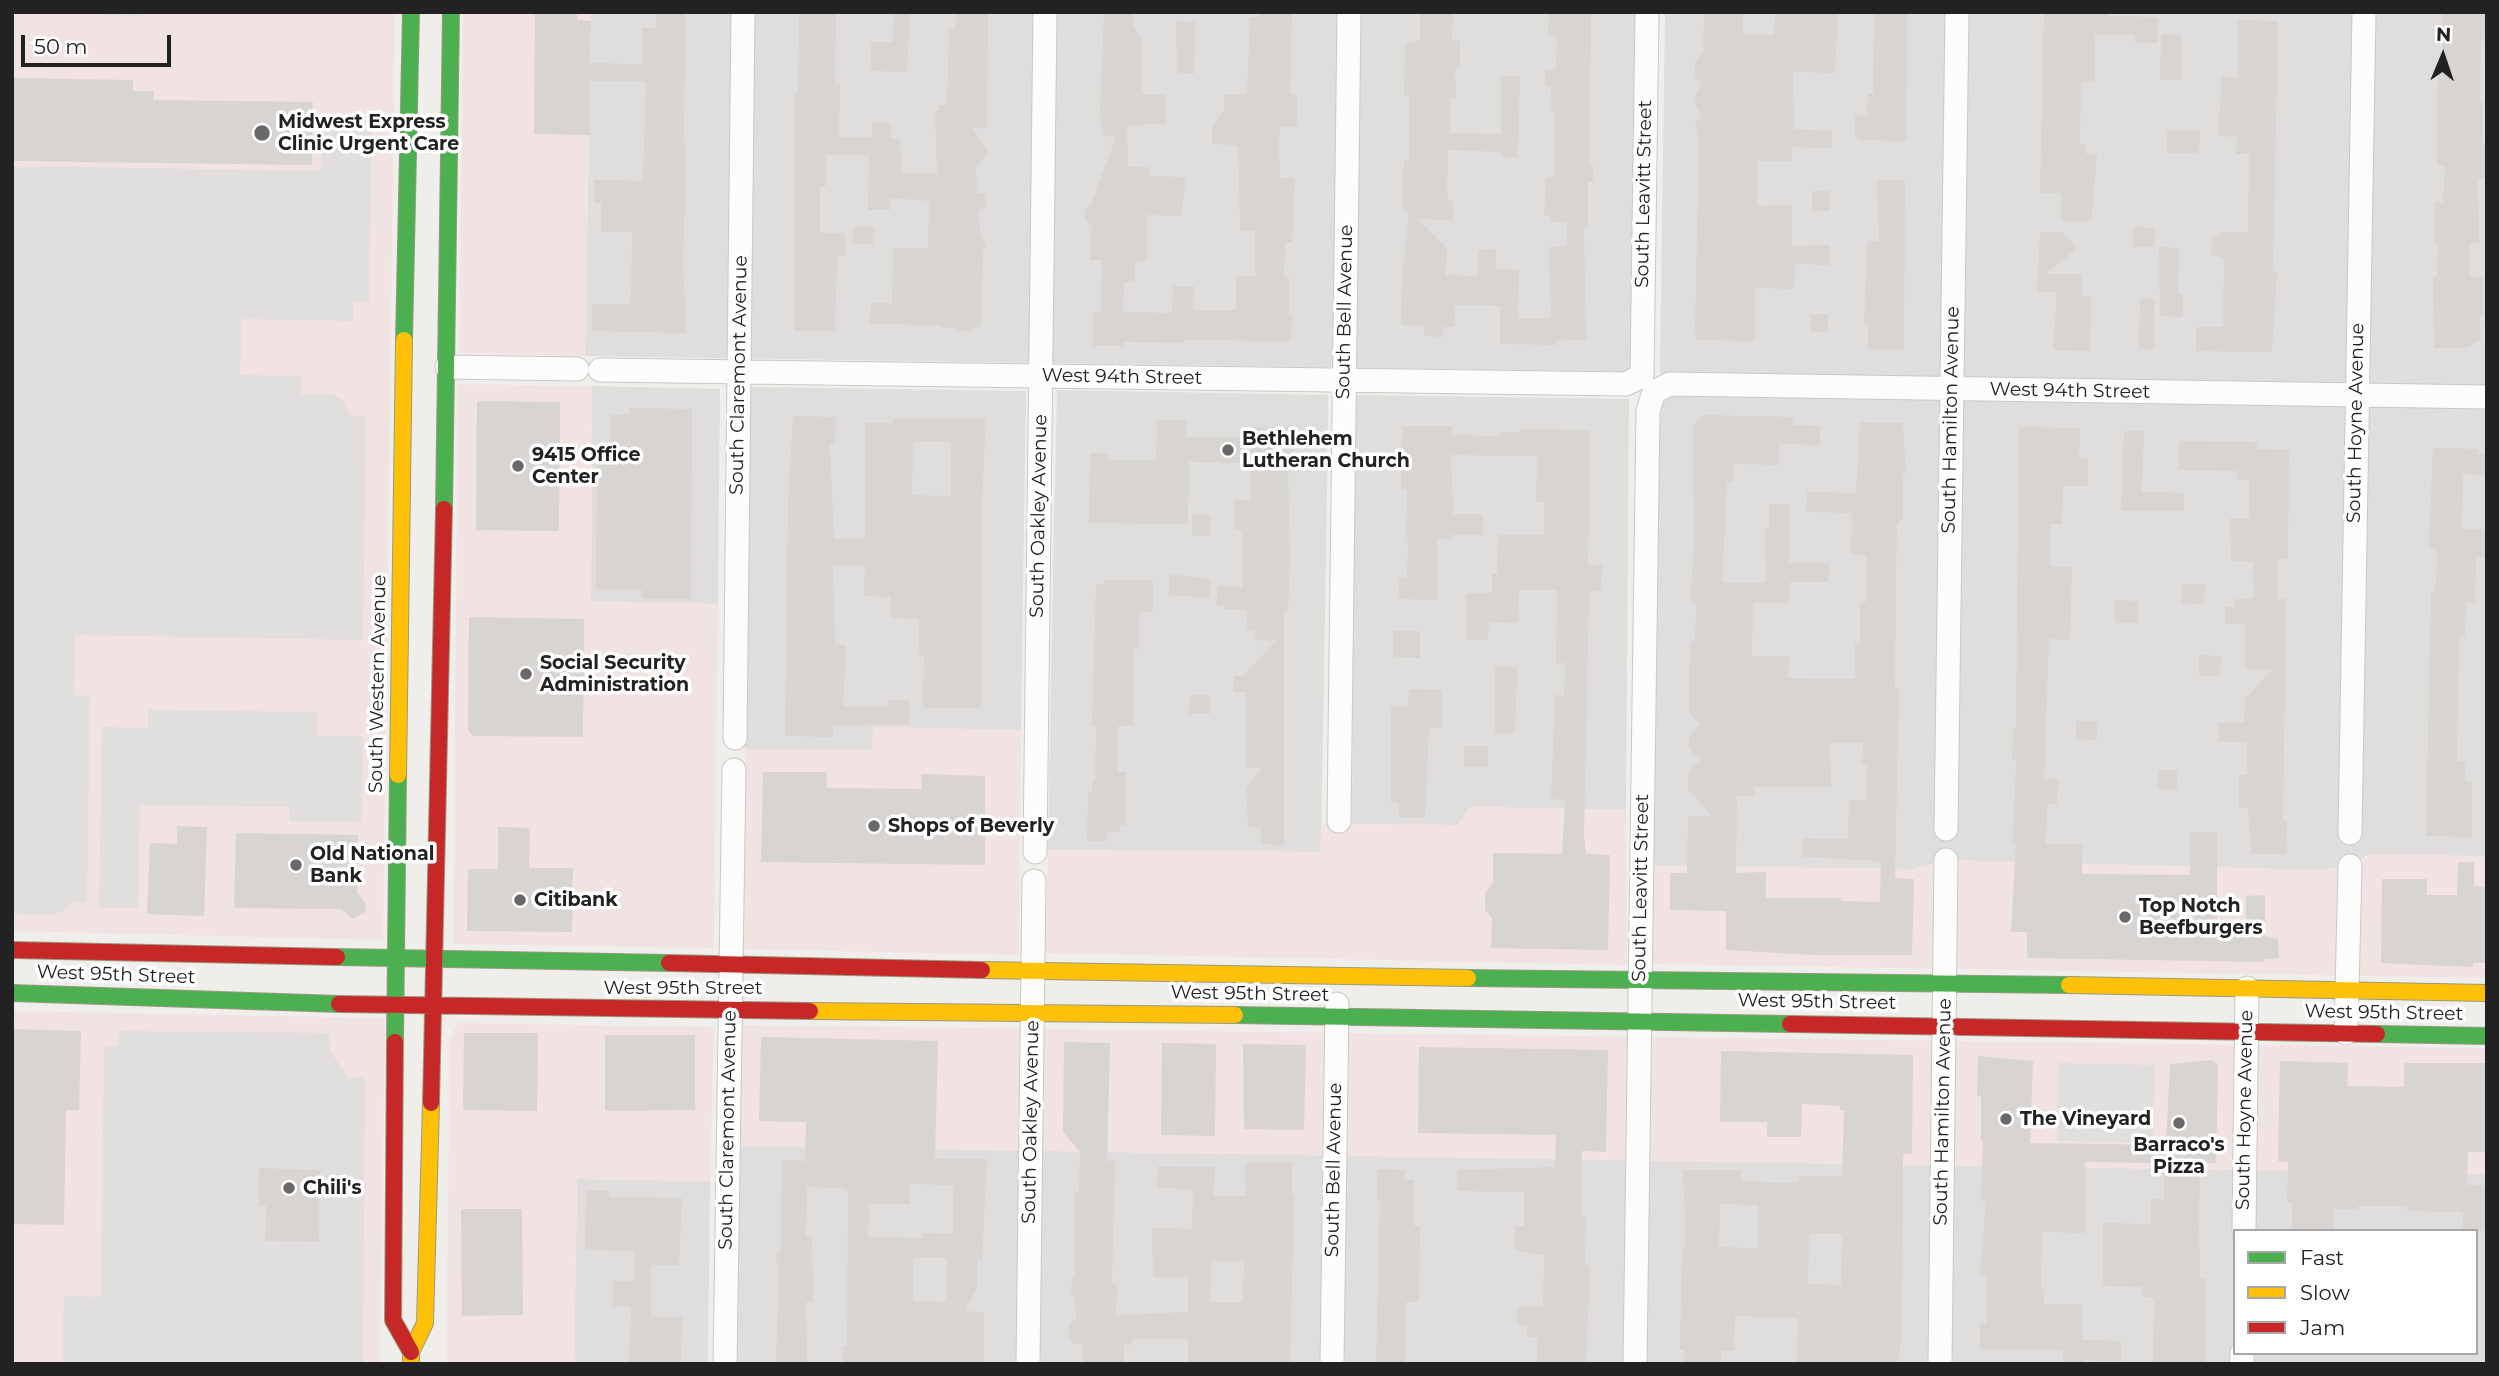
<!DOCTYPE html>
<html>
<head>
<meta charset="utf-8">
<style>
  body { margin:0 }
  #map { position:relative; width:2499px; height:1376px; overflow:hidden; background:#f0eeeb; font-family:Montserrat,sans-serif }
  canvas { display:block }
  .frame { position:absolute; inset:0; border:14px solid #222; pointer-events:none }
  .legend { position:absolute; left:2233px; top:1229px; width:245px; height:126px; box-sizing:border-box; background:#fff; border:2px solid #a7a7a7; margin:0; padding:9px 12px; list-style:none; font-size:21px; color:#222 }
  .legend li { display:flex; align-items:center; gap:14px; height:35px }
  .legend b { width:35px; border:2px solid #a7a7a7 }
  .north { position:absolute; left:2408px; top:21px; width:70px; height:70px; -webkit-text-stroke:5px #fff; paint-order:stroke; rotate:2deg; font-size:19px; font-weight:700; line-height:28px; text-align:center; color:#222 }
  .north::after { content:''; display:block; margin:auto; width:24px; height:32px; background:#222; clip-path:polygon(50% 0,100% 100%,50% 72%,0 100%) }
  .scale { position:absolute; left:21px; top:35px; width:150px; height:32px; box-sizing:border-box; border:4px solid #222; border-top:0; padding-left:9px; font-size:21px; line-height:24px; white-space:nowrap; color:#222; -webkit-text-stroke:5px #fff; paint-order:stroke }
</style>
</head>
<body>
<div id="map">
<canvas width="2499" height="1376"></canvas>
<div class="frame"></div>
<ul class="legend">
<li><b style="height:9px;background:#4caf50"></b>Fast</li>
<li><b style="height:9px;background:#ffc107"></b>Slow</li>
<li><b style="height:9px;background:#c62828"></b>Jam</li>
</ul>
<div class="north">N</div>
<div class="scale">50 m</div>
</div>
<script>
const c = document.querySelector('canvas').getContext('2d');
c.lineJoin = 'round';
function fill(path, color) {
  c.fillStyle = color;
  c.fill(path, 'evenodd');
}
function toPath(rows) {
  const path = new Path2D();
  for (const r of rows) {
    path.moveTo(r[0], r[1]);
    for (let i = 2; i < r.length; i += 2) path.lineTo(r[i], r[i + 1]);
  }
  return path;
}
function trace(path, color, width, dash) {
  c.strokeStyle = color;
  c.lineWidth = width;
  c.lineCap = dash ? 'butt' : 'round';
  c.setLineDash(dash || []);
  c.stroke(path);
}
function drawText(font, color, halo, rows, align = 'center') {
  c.font = font + ' Montserrat,sans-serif';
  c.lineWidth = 7;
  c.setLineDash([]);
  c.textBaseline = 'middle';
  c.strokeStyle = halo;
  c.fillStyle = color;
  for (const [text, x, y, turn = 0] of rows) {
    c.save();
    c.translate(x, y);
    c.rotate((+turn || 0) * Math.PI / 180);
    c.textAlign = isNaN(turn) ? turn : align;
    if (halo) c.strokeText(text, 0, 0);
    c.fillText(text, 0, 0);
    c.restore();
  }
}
const residential = toPath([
  [591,12,1639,12,1636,372,585,356],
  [1665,12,2487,12,2487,856,2367,855,2350,866,2316,870,1946,860,1914,869,1653,866],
  [592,386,720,389,718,604,591,602],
  [749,387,1026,391,1021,730,874,727,873,749,745,749],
  [1355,395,1629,399,1626,810,1470,807,1458,825,1352,824],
  [1189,496,1327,498,1321,852,1048,850,1053,568,1187,571],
  [739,1146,2487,1174,2487,1364,737,1364],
  [2235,1231,2476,1231,2476,1353,2235,1353],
  [577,1179,710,1181,708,1364,574,1364]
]);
const commercial = toPath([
  [12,12,395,12,383,940,12,931],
  [463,12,591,12,585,356,459,353],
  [458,384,592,386,591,601,718,604,714,948,453,944],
  [873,727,1021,730,1019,955,744,949,745,749,872,749],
  [1470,807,1626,810,1627,965,1046,953,1048,850,1320,852,1321,824,1458,825],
  [2367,855,2487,856,2487,978,1652,964,1653,866,1914,869,1946,860,2316,870,2349,866],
  [12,1011,385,1018,380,1364,12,1364],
  [458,1023,714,1027,710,1181,577,1179,574,1364,446,1364,450,1038],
  [744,1025,2487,1048,2487,1174,739,1146,741,1031]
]);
const religious = toPath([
  [1057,390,1328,395,1327,498,1189,496,1187,571,1053,568]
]);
const parking = toPath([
  [12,12,142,12,142,16],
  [323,120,372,120,369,302,353,302,353,321,242,319,240,375,301,376,301,394,331,394,342,399,350,415,366,416,363,640,75,635,74,695,90,696,87,902,72,902,63,911,50,915,12,914,12,166,321,171],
  [148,710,317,712,317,736,363,736,362,822,289,821,289,807,140,805,138,908,99,908,102,727,148,728],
  [119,1031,330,1033,330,1051,348,1078,365,1077,363,1364,62,1364,64,1296,101,1297,104,1046,118,1047],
  [259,1169,320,1170,318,1242,265,1241,266,1206,258,1206],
  [2058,1063,2155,1065,2153,1143,2057,1141]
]);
const building = toPath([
  [535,12,577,12,577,20,591,21,590,63,642,64,642,28,656,28,656,12,685,12,684,143,686,143,686,163,683,261,686,333,592,331,592,304,629,304,631,298,632,232,601,232,601,203,594,203,594,180,643,181,646,81,590,81,590,135,534,134],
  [799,12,836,12,835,85,840,85,839,137,872,137,872,122,890,123,891,139,900,138,901,173,937,173,935,110,939,111,939,105,947,105,949,30,955,30,956,12,988,12,987,128,972,129,987,149,986,156,976,167,977,193,986,194,986,209,979,209,980,235,986,247,983,250,981,327,973,327,973,331,957,331,958,328,938,327,938,325,870,324,871,303,892,303,893,248,928,248,929,201,890,198,890,210,868,210,869,155,826,155,826,186,820,186,820,233,845,233,845,256,837,256,835,331,794,331,795,93,798,94],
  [894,12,910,12,907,72,871,71,871,42,893,42],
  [1104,12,1133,12,1134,27,1141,38,1142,94,1166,94,1166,123,1127,126,1128,166,1149,167,1149,176,1186,177,1181,216,1147,215,1147,261,1135,261,1135,282,1124,282,1123,312,1172,313,1173,286,1194,286,1193,310,1236,310,1236,276,1255,276,1255,231,1240,231,1238,145,1212,144,1212,126,1224,110,1224,94,1247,94,1250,17,1259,17,1259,12,1292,12,1290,94,1297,95,1297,127,1280,127,1279,145,1280,178,1295,178,1292,242,1285,242,1284,277,1289,277,1289,315,1292,315,1291,341,1184,340,1184,343,1123,342,1123,346,1093,346,1093,312,1101,312,1102,260,1090,260,1092,227,1085,220,1085,209,1091,204,1116,137,1103,136,1100,112],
  [1420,12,1453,12,1452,41,1460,41,1460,68,1455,68,1456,98,1450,98,1450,133,1501,134,1501,76,1520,76,1518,158,1501,157,1501,152,1448,150,1447,194,1449,201,1453,201,1453,220,1418,219,1447,248,1446,275,1478,276,1478,250,1496,249,1496,269,1519,270,1518,318,1551,318,1549,247,1567,246,1567,222,1550,222,1550,216,1544,216,1546,177,1554,177,1554,111,1550,111,1551,87,1545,86,1545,70,1556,69,1557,36,1548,36,1549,12,1591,12,1589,164,1593,164,1593,182,1588,182,1588,228,1584,228,1586,340,1566,340,1557,342,1557,345,1500,344,1500,306,1455,305,1455,327,1443,327,1443,337,1424,336,1425,326,1401,325,1402,275,1409,213,1402,207,1404,159,1409,160,1409,96,1404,96,1405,44,1420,40],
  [1704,12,1743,12,1743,35,1774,35,1775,12,1838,12,1835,73,1793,72,1794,129,1832,131,1831,148,1792,147,1792,161,1757,161,1757,206,1792,205,1792,246,1830,245,1830,265,1795,264,1794,289,1755,288,1755,341,1697,340,1695,329,1699,144,1695,124,1701,115,1695,104,1696,93,1701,85,1695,76,1695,62,1703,52],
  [1874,12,1907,12,1906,141,1860,140,1855,136,1855,115,1867,116,1868,94,1873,94],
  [2044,12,2109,12,2109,16,2158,17,2158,43,2135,43,2135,35,2095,35,2095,82,2081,82,2080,144,2086,144,2086,154,2097,155,2091,221,2061,221,2061,193,2040,193],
  [2442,12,2487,12,2487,39,2481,39,2480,102,2483,102,2482,144,2487,144,2487,178,2478,178,2479,243,2470,243,2470,277,2483,277,2483,315,2479,315,2481,340,2466,348,2434,348,2433,277,2437,277,2438,245,2434,245,2435,201,2443,202,2445,166,2437,166,2437,94,2439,62,2443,61],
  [2238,20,2278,21,2273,271,2277,271,2272,352,2196,351,2196,327,2223,327,2224,259,2211,254,2212,236,2219,236,2219,232,2248,232,2249,154,2236,154,2237,137,2218,136,2222,77,2238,78],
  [1176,21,1195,22,1194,74,1177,74],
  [2161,34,2181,35,2181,80,2160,80],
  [12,78,133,80,133,91,154,91,153,100,313,102,312,165,12,161],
  [2167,130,2200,131,2199,154,2167,153],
  [1877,180,1905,180,1904,350,1868,349,1868,325,1864,325,1867,241,1879,241],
  [1812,191,1830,191,1830,211,1812,211],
  [853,227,874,227,873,244,853,244],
  [2134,227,2155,228,2154,247,2133,247],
  [2040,232,2062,232,2074,244,2074,251,2045,274,2082,274,2082,296,2091,296,2090,351,2053,350,2057,292,2037,292],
  [2159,247,2179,248,2178,294,2183,294,2183,317,2160,316],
  [2140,299,2154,299,2154,349,2139,349],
  [1810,314,1828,314,1828,332,1810,331],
  [477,401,560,402,559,531,476,530],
  [629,408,692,409,691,599,642,599,642,590,596,589,597,444,610,444,610,414,630,415],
  [1704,415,1793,417,1793,425,1820,426,1820,445,1779,444,1779,465,1734,464,1733,482,1727,482,1722,583,1766,583,1765,528,1769,528,1769,504,1789,504,1789,562,1829,563,1828,582,1790,582,1789,603,1753,603,1752,656,1789,656,1788,678,1855,679,1855,643,1860,643,1860,603,1866,602,1866,555,1851,554,1852,513,1806,512,1807,492,1856,493,1860,422,1903,423,1906,474,1903,473,1903,518,1897,524,1896,586,1895,688,1899,688,1895,878,1914,879,1912,955,1815,955,1726,950,1726,911,1670,910,1670,873,1687,873,1688,816,1712,816,1688,789,1689,772,1700,759,1689,748,1689,737,1700,724,1689,713,1689,672,1691,641,1695,641,1696,605,1690,600,1694,548,1693,425],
  [1830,743,1863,743,1862,765,1867,765,1866,801,1849,800,1848,839,1803,838,1802,857,1881,861,1880,902,1841,901,1841,898,1766,898,1766,872,1736,873,1737,796,1754,796,1754,787,1831,787],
  [793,416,836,417,835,445,830,445,834,539,865,539,865,423,893,423,893,419,986,418,981,521,981,708,923,708,924,655,919,655,919,619,890,618,890,597,864,596,865,565,833,565,835,645,846,645,843,706,888,707,888,700,910,701,910,724,842,725,833,726,833,737,785,736,788,504],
  [913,442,951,442,951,496,912,495],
  [1157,420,1186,420,1186,437,1251,437,1252,427,1289,427,1289,439,1295,440,1294,463,1288,463,1290,560,1288,611,1284,611,1284,845,1261,844,1261,827,1248,827,1246,788,1262,768,1246,768,1246,692,1233,692,1234,676,1243,676,1276,641,1254,640,1255,630,1247,630,1247,610,1224,610,1224,605,1217,606,1217,586,1242,587,1242,530,1234,530,1234,500,1251,500,1251,463,1189,462,1188,524,1089,523,1090,453,1108,454,1108,460,1156,460],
  [1402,426,1452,426,1452,435,1499,436,1499,432,1520,432,1520,429,1590,430,1588,565,1602,565,1601,591,1589,591,1584,835,1586,854,1610,855,1608,950,1491,948,1492,918,1485,910,1485,893,1493,883,1493,853,1562,854,1565,800,1551,799,1555,695,1564,695,1565,663,1556,663,1557,590,1519,590,1518,623,1489,622,1488,640,1466,640,1466,593,1492,593,1492,574,1497,574,1498,535,1544,535,1544,502,1536,502,1537,456,1451,455,1453,514,1483,514,1483,535,1451,535,1451,539,1437,538,1437,600,1399,599,1399,578,1407,578,1408,538,1406,538,1407,489,1401,489],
  [2019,427,2080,428,2079,459,2088,459,2088,486,2063,486,2062,524,2050,524,2050,567,2072,567,2070,640,2049,639,2044,779,2058,779,2057,804,2047,804,2046,844,2082,844,2082,874,2190,875,2190,832,2217,832,2217,934,2246,934,2246,896,2265,895,2265,936,2278,939,2279,958,2264,959,2264,962,2027,958,2027,932,2011,932,2016,843,2013,843,2016,759,2012,759,2013,728,2016,728],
  [2124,431,2144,431,2142,492,2184,493,2184,511,2121,511],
  [2179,441,2257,442,2257,449,2289,450,2288,559,2277,559,2277,599,2286,599,2283,821,2287,821,2286,854,2251,854,2248,808,2239,808,2239,775,2247,775,2247,742,2218,742,2218,723,2244,722,2245,699,2273,669,2245,669,2245,624,2225,624,2225,607,2235,607,2235,599,2254,599,2253,562,2231,561,2230,518,2249,518,2249,480,2237,479,2237,471,2178,470],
  [2433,448,2478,449,2479,454,2487,454,2487,475,2463,474,2462,529,2487,529,2487,559,2476,558,2475,602,2466,602,2465,637,2459,637,2457,761,2465,761,2465,781,2472,781,2472,837,2426,836,2431,591,2435,591,2438,554,2429,546],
  [1192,515,1210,515,1210,536,1192,536],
  [1169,574,1210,579,1210,598,1169,595],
  [1105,580,1153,580,1153,612,1139,612,1139,649,1134,649,1134,726,1118,726,1118,772,1126,772,1126,825,1119,825,1120,832,1107,832,1107,841,1087,841,1088,791,1092,791,1092,781,1095,781,1096,726,1092,726,1096,584,1104,584],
  [2182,584,2205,584,2204,604,2182,603],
  [2115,600,2138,601,2138,623,2115,623],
  [469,617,584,619,583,737,473,736,468,730],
  [1393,631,1420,631,1420,658,1393,658],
  [2199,655,2221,656,2220,676,2199,676],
  [1495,667,1517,667,1515,733,1495,733],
  [1409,689,1442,690,1442,728,1429,728,1425,818,1399,818,1399,803,1391,803,1391,707,1408,707],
  [1190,695,1210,695,1210,714,1189,714],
  [2076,721,2097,721,2097,740,2076,739],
  [1464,746,1488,746,1488,767,1464,767],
  [2158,770,2177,770,2177,789,2158,789],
  [763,772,826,772,827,788,922,789,921,774,985,776,985,865,761,862],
  [177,826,207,827,204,916,147,914,150,843,177,844],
  [498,827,530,828,529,868,573,868,572,932,467,931,468,869,498,869],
  [236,833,358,835,357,892,366,904,365,912,353,919,341,909,234,908],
  [2458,862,2474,862,2474,886,2487,887,2487,963,2473,963,2473,967,2381,963,2382,879,2427,879,2427,895,2457,895],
  [12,1029,81,1031,79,1110,66,1110,64,1225,12,1224],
  [464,1033,538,1033,537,1111,463,1110],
  [605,1035,695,1035,695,1110,605,1111],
  [761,1037,938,1041,935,1158,987,1159,982,1259,977,1259,977,1289,964,1311,984,1312,984,1363,843,1364,843,1346,847,1346,848,1191,844,1188,807,1187,806,1236,812,1236,813,1302,806,1302,807,1364,776,1364,779,1267,775,1256,781,1249,782,1160,805,1161,806,1122,759,1121],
  [910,1184,953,1185,953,1234,923,1233,923,1238,868,1237,869,1204,910,1204],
  [913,1258,947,1258,946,1302,913,1301],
  [1064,1042,1110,1043,1107,1161,1115,1161,1112,1284,1117,1284,1116,1315,1188,1312,1188,1277,1153,1277,1152,1228,1192,1229,1193,1189,1157,1188,1158,1166,1215,1167,1214,1196,1246,1196,1245,1163,1292,1162,1292,1197,1294,1197,1290,1364,1188,1364,1188,1339,1132,1339,1132,1345,1124,1345,1124,1364,1083,1364,1083,1344,1073,1344,1069,1338,1069,1324,1076,1319,1075,1296,1071,1296,1072,1278,1075,1278,1074,1192,1079,1192,1080,1152,1063,1132],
  [1211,1261,1244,1261,1243,1302,1210,1302],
  [1162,1043,1216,1044,1215,1136,1161,1135],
  [1243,1044,1306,1045,1304,1130,1244,1129],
  [1419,1047,1608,1050,1606,1152,1582,1151,1581,1215,1586,1215,1585,1265,1590,1265,1586,1364,1537,1364,1537,1337,1527,1337,1527,1325,1517,1325,1517,1307,1543,1307,1544,1255,1514,1250,1515,1226,1524,1226,1524,1192,1457,1191,1458,1170,1555,1167,1556,1135,1418,1133],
  [1721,1051,1913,1055,1912,1154,1903,1154,1902,1329,1899,1357,1895,1364,1797,1364,1798,1318,1735,1316,1734,1351,1721,1351,1721,1364,1683,1364,1684,1350,1680,1350,1682,1247,1686,1247,1683,1170,1741,1170,1741,1181,1798,1183,1798,1176,1842,1176,1844,1110,1840,1110,1840,1106,1802,1104,1801,1137,1767,1137,1767,1122,1720,1122],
  [1720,1204,1758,1205,1758,1248,1719,1247],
  [1809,1234,1842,1234,1841,1285,1808,1284],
  [1978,1056,2033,1061,2030,1143,2166,1145,2170,1064,2213,1060,2218,1066,2216,1163,2200,1163,2199,1225,2200,1278,2206,1278,2206,1364,2153,1364,2154,1298,2142,1297,2142,1287,2103,1286,2103,1223,2151,1224,2151,1199,2164,1199,2165,1163,2085,1162,2085,1233,2042,1232,2041,1289,2044,1289,2044,1304,2082,1304,2082,1340,2121,1341,2121,1361,2083,1360,2083,1364,2063,1364,2063,1350,1980,1349,1980,1323,1986,1323,1987,1275,1980,1275,1986,1201,1981,1201,1983,1141,1981,1141,1981,1097,1977,1096],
  [2280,1061,2348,1063,2347,1086,2404,1087,2404,1063,2487,1063,2487,1152,2468,1152,2467,1185,2487,1185,2487,1231,2463,1231,2463,1212,2407,1211,2407,1206,2358,1206,2358,1210,2334,1209,2334,1231,2292,1231,2292,1202,2287,1202,2288,1162,2278,1161],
  [259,1168,320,1170,319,1242,265,1241,266,1206,258,1206],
  [1377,1169,1405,1170,1405,1180,1414,1180,1414,1226,1420,1226,1419,1302,1406,1302,1405,1364,1376,1364,1380,1201,1377,1201],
  [586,1190,609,1190,609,1197,682,1198,679,1265,651,1265,651,1317,682,1317,681,1364,629,1364,631,1307,613,1306,613,1281,634,1281,635,1251,585,1250],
  [461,1209,522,1209,523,1315,462,1316]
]);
const street = toPath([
  [447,367,577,369],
  [600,370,1626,384,1642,376,1647,12],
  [735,738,743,12],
  [1339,821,1349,12],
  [1946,829,1957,12],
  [2350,833,2364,12],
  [1035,852,1045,12],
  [2346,1033,2350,866],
  [2244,1231,2247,988],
  [725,1364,734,770],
  [1028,1364,1034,881],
  [1332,1364,1337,1004],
  [1635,1364,1648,411,1654,392,1670,384,2487,397],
  [1940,1364,1946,860],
  [2242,1364,2242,1353]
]);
const fast = toPath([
  [404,340,411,12],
  [444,509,451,12],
  [337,957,669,963],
  [1468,978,2069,985],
  [12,993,339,1004],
  [1235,1015,1790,1024],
  [2377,1034,2487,1036],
  [395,1042,398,775]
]);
const slow = toPath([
  [398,775,404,340],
  [982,970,1468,978],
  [2069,985,2487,993],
  [810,1011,1235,1015],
  [411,1364,411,1352,425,1323,431,1103]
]);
const jam = toPath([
  [12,950,337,957],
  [669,963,982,970],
  [339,1004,810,1011],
  [1790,1024,2377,1034],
  [395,1042,393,1320,411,1352],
  [431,1103,444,509]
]);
const markers = [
  [262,133,9,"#6a6968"],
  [1228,450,7,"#6a6968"],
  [518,466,7,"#6a6968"],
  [526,674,7,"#6a6968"],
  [874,826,7,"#6a6968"],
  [296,865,7,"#6a6968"],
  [520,900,7,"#6a6968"],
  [2125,917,7,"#6a6968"],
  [2006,1119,7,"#6a6968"],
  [2179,1123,7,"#6a6968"],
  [289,1188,7,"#6a6968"]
];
const poiNames = [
  ["Midwest Express",278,122],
  ["Clinic Urgent Care",278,144],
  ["Bethlehem",1242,439],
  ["Lutheran Church",1242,461],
  ["9415 Office",532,455],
  ["Center",532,477],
  ["Social Security",540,663],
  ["Administration",540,685],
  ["Shops of Beverly",888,826],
  ["Old National",310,854],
  ["Bank",310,876],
  ["Citibank",534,900],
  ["Top Notch",2139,906],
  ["Beefburgers",2139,928],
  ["The Vineyard",2020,1119],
  ["Barraco's",2179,1145,"center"],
  ["Pizza",2179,1167,"center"],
  ["Chili's",303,1188]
];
const streetNames = [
  ["South Leavitt Street",1644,194,-89],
  ["South Bell Avenue",1345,312,-89],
  ["South Claremont Avenue",739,375,-89],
  ["West 94th Street",1122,377,1],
  ["West 94th Street",2070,391,1],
  ["South Hamilton Avenue",1951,420,-89],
  ["South Hoyne Avenue",2356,423,-89],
  ["South Oakley Avenue",1039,516,-89],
  ["South Western Avenue",378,684,-89],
  ["South Leavitt Street",1641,888,-89],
  ["West 95th Street",116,975,2],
  ["West 95th Street",683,988],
  ["West 95th Street",1250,994,1],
  ["West 95th Street",1817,1002,1],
  ["West 95th Street",2384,1013,1],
  ["South Hoyne Avenue",2245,1110,-89],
  ["South Hamilton Avenue",1943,1112,-89],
  ["South Oakley Avenue",1031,1122,-89],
  ["South Claremont Avenue",728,1130,-89],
  ["South Bell Avenue",1334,1170,-89]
];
fill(residential, '#dfdedc');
fill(commercial, '#f1e3e1');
fill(religious, '#dededc');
fill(parking, '#e0dfde');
fill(building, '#d7d4d2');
trace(street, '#c9c8c7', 25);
trace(fast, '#999a82', 18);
trace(slow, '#999a82', 18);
trace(jam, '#999a82', 18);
trace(street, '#fdfcfc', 23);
trace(fast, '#4caf50', 16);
trace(slow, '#ffc107', 16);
trace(jam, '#c62828', 16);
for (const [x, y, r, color] of markers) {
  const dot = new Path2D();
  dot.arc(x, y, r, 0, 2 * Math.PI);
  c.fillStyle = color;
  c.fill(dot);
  trace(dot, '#fff', 2.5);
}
drawText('bold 19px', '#222', '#fff', poiNames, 'left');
drawText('19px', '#222', '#fff', streetNames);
</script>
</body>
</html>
